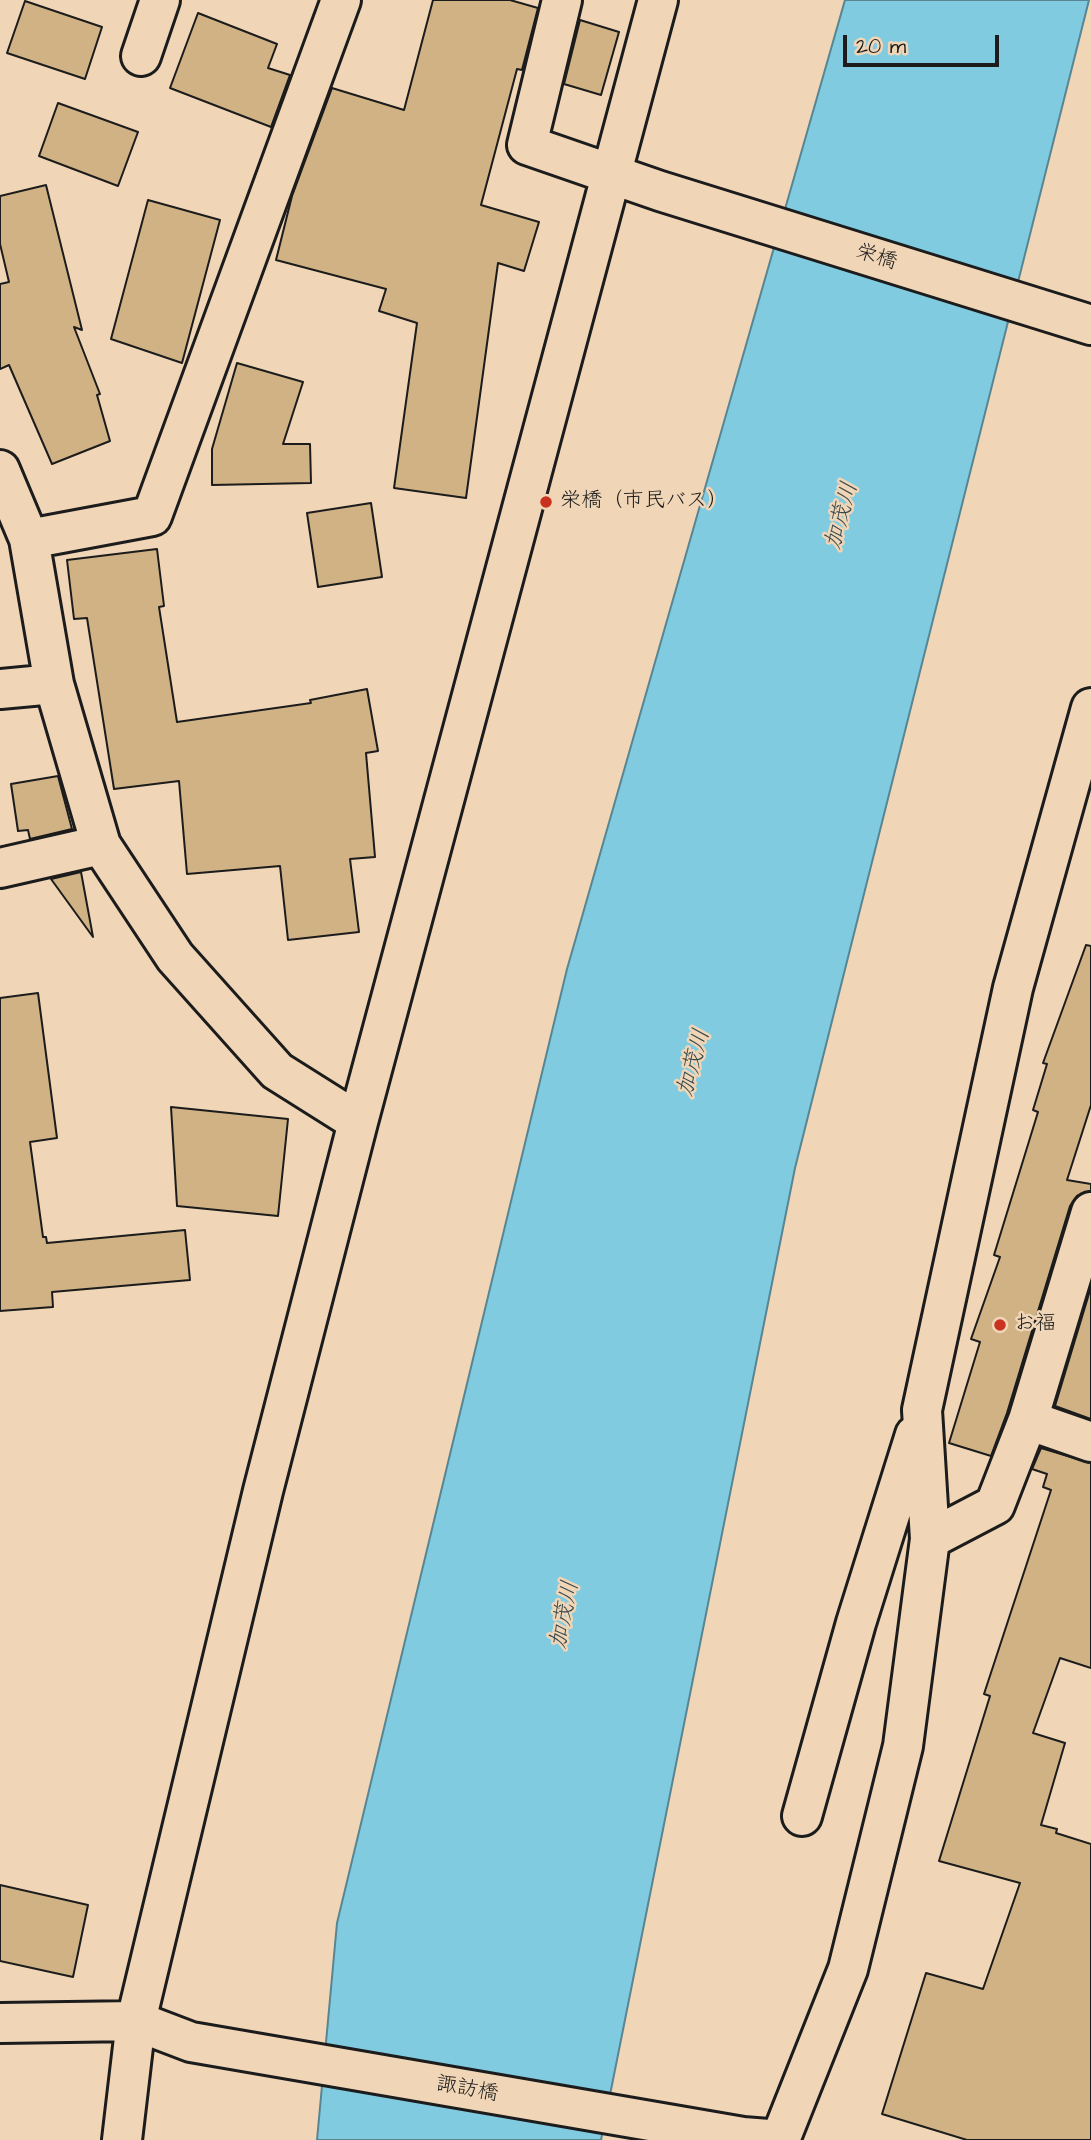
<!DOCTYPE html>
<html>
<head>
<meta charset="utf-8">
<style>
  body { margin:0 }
  #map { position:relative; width:1091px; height:2140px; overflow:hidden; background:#f0d6b7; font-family:"Architects Daughter",sans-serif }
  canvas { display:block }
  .scale { position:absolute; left:843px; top:35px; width:156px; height:32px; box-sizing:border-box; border:4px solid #1c1c1c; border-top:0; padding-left:9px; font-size:21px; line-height:24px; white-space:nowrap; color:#1c1c1c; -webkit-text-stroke:5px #f0d6b7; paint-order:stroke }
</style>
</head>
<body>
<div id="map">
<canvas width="1091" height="2140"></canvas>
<div class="scale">20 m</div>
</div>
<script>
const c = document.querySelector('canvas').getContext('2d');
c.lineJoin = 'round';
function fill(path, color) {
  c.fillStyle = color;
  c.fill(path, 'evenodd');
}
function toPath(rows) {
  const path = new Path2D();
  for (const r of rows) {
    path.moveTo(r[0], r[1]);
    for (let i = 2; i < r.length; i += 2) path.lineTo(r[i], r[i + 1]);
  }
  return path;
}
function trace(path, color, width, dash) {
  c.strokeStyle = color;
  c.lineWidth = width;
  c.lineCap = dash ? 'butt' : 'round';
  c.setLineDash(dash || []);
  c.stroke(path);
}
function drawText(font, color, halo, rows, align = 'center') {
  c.font = font + ' "Architects Daughter","Klee One",sans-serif';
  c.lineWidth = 5;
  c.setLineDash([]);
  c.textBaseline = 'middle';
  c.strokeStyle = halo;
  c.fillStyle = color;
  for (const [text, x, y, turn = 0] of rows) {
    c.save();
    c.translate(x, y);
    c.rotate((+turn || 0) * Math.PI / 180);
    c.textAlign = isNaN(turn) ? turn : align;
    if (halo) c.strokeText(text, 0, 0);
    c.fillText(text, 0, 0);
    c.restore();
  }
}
const water = toPath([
  [845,0,1089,0,795,1168,601,2140,317,2140,337,1923,567,969,845,0]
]);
const building = toPath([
  [433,0,510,0,538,8,522,70,517,69,481,205,539,222,524,271,498,263,466,498,394,488,417,323,379,311,386,289,276,260,292,196,332,88,404,110,433,0],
  [25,1,102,27,85,79,7,53,25,1],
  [198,13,277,44,268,68,290,75,271,127,170,88,198,13],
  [580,20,619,32,601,95,564,84,580,20],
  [58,103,138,132,118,186,39,156,58,103],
  [46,185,82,330,74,327,100,394,97,395,110,441,52,464,9,365,0,369,0,284,9,282,0,244,0,196,46,185],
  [148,200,220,220,182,363,111,339,148,200],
  [237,363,303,382,283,444,310,444,311,483,212,485,212,449,237,363],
  [371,503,382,577,318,587,307,513,371,503],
  [157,549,164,606,159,607,177,722,311,703,310,700,367,689,378,751,366,753,375,857,350,859,359,932,288,940,280,866,187,874,179,781,114,789,87,618,74,619,67,560,157,549],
  [58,776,72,829,30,839,28,830,18,831,11,784,58,776],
  [81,872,93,937,51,879,81,872],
  [1086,945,1091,946,1091,1105,1067,1180,1091,1184,1091,1191,1077,1196,1070,1206,1007,1413,991,1456,949,1443,980,1342,971,1339,1000,1257,994,1255,1038,1112,1033,1110,1047,1064,1043,1063,1086,945],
  [38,993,57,1138,30,1142,43,1237,46,1237,47,1243,185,1230,190,1280,52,1292,53,1307,0,1311,0,998,38,993],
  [171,1107,288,1119,278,1216,177,1206,171,1107],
  [1091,1287,1091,1419,1055,1406,1091,1287],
  [1041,1448,1091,1463,1091,1668,1060,1658,1033,1733,1065,1743,1041,1825,1057,1829,1056,1833,1091,1844,1091,2140,967,2140,882,2114,926,1973,983,1989,1020,1883,939,1861,990,1696,984,1694,1051,1490,1043,1487,1047,1474,1032,1469,1041,1448],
  [0,1885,88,1905,73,1977,0,1961,0,1885]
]);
const minor = toPath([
  [562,0,527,145,660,191,1091,325],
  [141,56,160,0],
  [0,470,29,539,54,684,101,845,175,957,277,1071,358,1122],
  [29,539,152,516,341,0],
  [0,689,54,684],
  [0,868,101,845],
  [1028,1420,1091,1442],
  [930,1539,995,1505,1028,1420,1091,1212],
  [802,1816,856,1623,915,1435],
  [0,2023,136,2021,191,2042,743,2137,781,2140],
  [122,2140,136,2021,263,1491,358,1122,658,0],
  [780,2140,848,1969,903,1746,930,1539,922,1410,1013,988,1091,708]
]);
const markers = [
  [546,502,7,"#c8321e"],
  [1000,1325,7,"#c8321e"]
];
const streetNames = [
  ["栄橋",876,258,17],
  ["諏訪橋",467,2090,10]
];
const poiNames = [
  ["栄橋（市民バス）",560,502],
  ["お福",1014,1325]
];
const waterNames = [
  ["加茂川",843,516,-75],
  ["加茂川",695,1063,-75],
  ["加茂川",566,1615,-79]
];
fill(water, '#80cbe0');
trace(water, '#588592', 2);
fill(building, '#d0b284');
trace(building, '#1c1c1c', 2);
trace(minor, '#1c1c1c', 44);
trace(minor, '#f0d6b7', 38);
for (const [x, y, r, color] of markers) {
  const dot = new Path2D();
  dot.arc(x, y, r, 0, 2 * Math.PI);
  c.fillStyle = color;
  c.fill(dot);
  trace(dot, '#f0d6b7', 2.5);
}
drawText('21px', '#1c1c1c', '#f0d6b7', streetNames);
drawText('21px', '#1c1c1c', '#f0d6b7', poiNames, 'left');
drawText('italic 23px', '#35484d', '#f0d6b7', waterNames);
</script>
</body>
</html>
